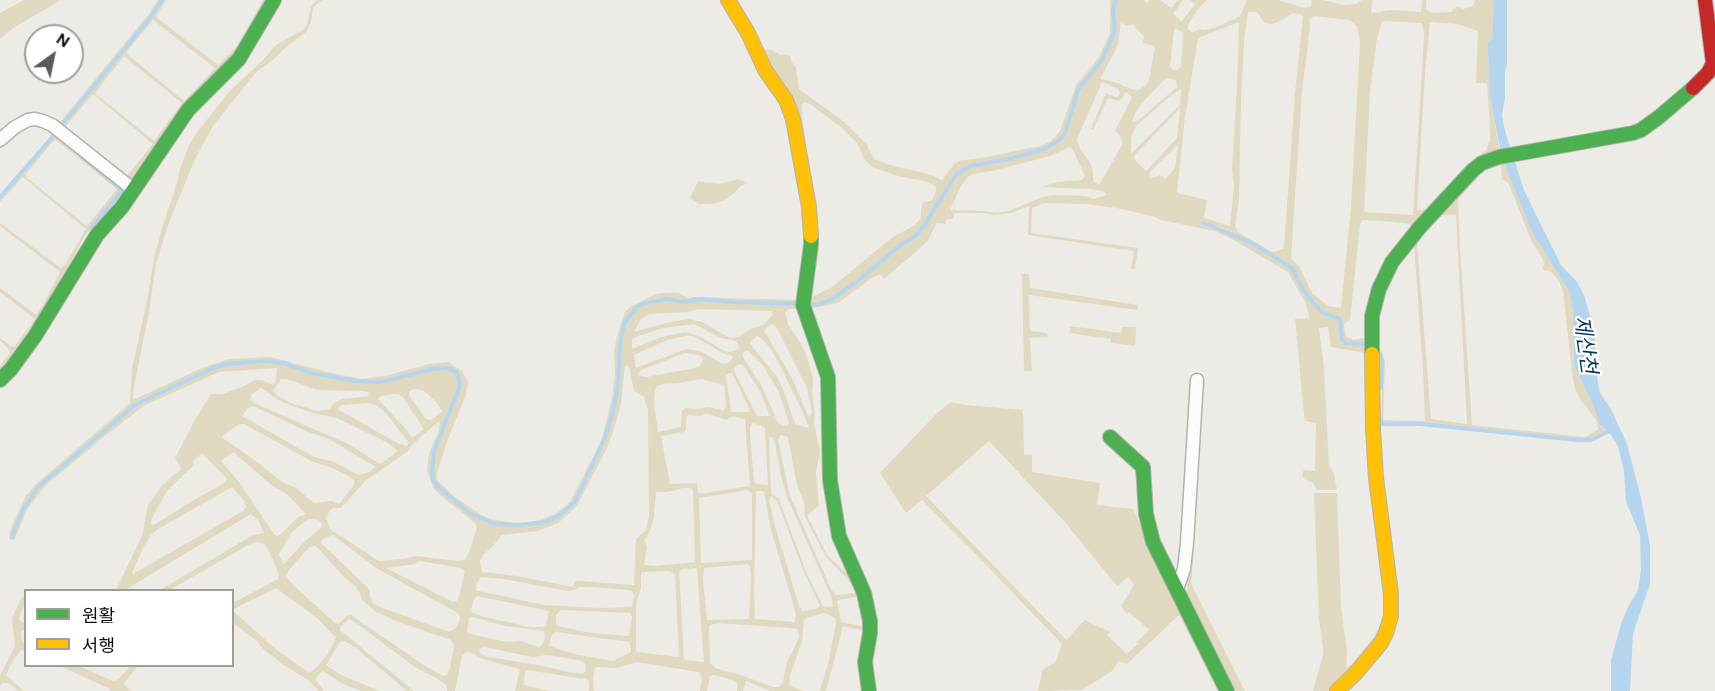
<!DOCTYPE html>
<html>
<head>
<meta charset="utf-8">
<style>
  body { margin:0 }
  #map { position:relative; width:1715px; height:691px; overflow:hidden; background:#ecebe6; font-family:"DM Sans","Noto Sans KR",sans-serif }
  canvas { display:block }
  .legend { position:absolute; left:24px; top:589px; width:210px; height:78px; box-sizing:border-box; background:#fff; border:2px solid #9e9e9d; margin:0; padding:8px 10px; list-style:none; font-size:18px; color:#0d0c0a }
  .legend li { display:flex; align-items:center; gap:12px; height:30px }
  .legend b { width:30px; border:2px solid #9e9e9d }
  .north { position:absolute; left:24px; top:24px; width:60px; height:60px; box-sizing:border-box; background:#fff; border:2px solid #9e9e9d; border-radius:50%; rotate:33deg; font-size:16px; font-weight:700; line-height:24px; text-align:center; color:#0d0c0a }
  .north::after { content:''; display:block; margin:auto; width:21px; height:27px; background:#5b5a57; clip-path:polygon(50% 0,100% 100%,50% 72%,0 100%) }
</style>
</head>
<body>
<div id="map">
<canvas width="1715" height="691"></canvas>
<ul class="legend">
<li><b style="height:8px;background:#4caf50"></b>원활</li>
<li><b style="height:8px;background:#ffc107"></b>서행</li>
</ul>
<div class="north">N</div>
</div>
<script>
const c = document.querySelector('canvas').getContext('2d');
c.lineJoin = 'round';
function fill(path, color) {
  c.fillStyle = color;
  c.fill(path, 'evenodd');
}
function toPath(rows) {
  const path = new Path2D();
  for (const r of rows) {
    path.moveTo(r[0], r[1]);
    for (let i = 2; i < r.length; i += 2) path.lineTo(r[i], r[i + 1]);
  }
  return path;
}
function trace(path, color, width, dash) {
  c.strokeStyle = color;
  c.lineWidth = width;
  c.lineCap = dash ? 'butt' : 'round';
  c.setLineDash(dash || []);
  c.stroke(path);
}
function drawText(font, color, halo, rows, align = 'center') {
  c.font = font + ' "DM Sans","Noto Sans KR",sans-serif';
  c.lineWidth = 4.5;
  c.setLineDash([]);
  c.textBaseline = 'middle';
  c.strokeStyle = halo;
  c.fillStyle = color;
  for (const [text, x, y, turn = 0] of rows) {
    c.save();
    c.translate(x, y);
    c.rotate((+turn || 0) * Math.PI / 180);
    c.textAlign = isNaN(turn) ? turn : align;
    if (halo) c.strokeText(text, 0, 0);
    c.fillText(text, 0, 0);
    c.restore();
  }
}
const green = toPath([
  [24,0,61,0,13,28,0,39,0,13],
  [158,0,161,0,149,18,61,124,62,126,151,19,163,0,166,0,156,17,218,65,237,46,263,0,271,0,261,20,138,178,127,180,45,119,2,134,14,120,29,113,42,113,60,122,148,15],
  [153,20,215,68,184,101,127,54,127,51],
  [124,56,182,103,154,141,95,93],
  [93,94,153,144,127,176,123,176,64,128],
  [318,0,322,0,313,8,311,22,306,32,287,46,273,60,256,72,213,126,195,159,168,225,156,264,149,312,134,386,133,400,200,369,228,359,271,357,327,372,362,379,385,376,429,364,448,362,462,371,468,382,466,395,448,439,437,473,437,480,455,497,480,514,491,519,507,522,525,523,541,520,557,513,570,502,596,451,602,438,612,399,615,374,614,351,616,340,625,312,630,307,655,294,664,293,678,293,688,298,694,297,799,300,804,289,803,311,810,330,800,309,789,309,785,313,788,324,800,342,808,359,813,378,813,389,812,392,815,412,814,423,820,452,816,473,819,506,807,515,827,555,859,585,862,592,856,597,839,600,837,601,841,622,866,627,867,636,864,631,843,626,826,691,820,691,828,664,836,623,835,619,830,615,824,613,804,619,802,642,790,675,789,684,793,687,804,691,770,691,746,681,743,691,737,691,737,683,733,680,714,675,710,676,707,691,700,691,702,679,699,672,637,662,616,668,599,667,595,668,593,676,594,691,589,691,589,681,585,679,527,670,525,673,524,685,550,691,515,691,520,669,486,660,467,651,462,656,455,691,447,691,447,686,438,679,415,667,355,622,349,619,341,626,340,630,414,691,407,691,357,649,345,641,340,642,326,665,341,675,380,691,362,691,343,684,323,671,315,679,324,691,319,691,308,680,284,665,262,648,257,641,233,623,233,611,278,651,310,673,318,666,328,654,336,638,317,618,276,588,233,609,233,603,278,579,279,574,268,549,263,543,256,542,246,546,170,590,160,590,253,535,264,533,258,520,251,514,125,590,116,590,142,536,148,505,162,486,170,478,182,469,175,458,196,418,211,394,222,394,242,387,255,380,261,380,273,385,276,381,277,368,219,372,145,405,101,439,98,442,46,485,28,508,14,540,9,539,10,531,25,497,36,484,130,403,132,368,145,311,155,254,162,228,178,180,179,172,189,145,198,131,229,92,264,59,276,45,304,29,307,25,311,6],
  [666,298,685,301,700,298,772,303,786,302,800,304,772,305,701,300,685,303,666,300,643,305,635,310,628,319,621,346,619,388,612,420,604,442,576,502,558,517,547,523,518,526,495,525,471,515,437,488,432,480,431,461,433,451,458,388,458,381,456,374,451,370,445,369,432,369,381,383,356,382,311,374,293,366,274,362,227,365,213,369,136,405,39,487,23,512,12,539,21,512,37,486,135,404,213,367,226,363,274,360,294,364,311,372,357,380,381,381,432,368,445,367,452,368,457,373,460,381,460,388,435,451,433,470,434,479,438,487,472,513,495,523,518,524,546,521,557,515,575,501,602,442,610,419,617,388,619,346,626,318,634,308,642,303],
  [699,309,773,311,773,314,763,325,750,329,738,337,730,338,702,322,688,319,666,323,634,332,641,319,649,314,688,312],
  [694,324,721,338,736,341,739,345,738,349,730,352,724,351,701,337,686,332,662,337,632,349,632,339,636,337,663,328],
  [772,324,777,328,807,388,812,412,810,417,807,414,792,378,765,332,766,328],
  [686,336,693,336,702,341,722,353,732,356,733,358,728,363,723,364,700,351,686,349,636,368,634,355,667,340],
  [757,336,762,339,770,348,778,361,804,415,809,428,795,424,783,389,777,377,751,345,750,342],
  [747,350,762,364,779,392,789,423,787,426,783,426,778,423,760,383,743,357,743,353],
  [685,353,699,355,703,359,702,363,698,367,691,369,646,377,640,376,639,373,641,370],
  [738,364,743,365,751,377,761,393,770,416,757,416,734,371,734,368],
  [625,366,629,366,634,391,644,397,648,410,649,516,646,530,636,539,634,585,579,581,575,581,573,587,517,576,482,572,480,561,483,555,493,546,502,535,538,531,558,523,573,510,578,504,607,448,612,435,621,404],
  [729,373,732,373,750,410,748,412,731,412,726,376],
  [281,379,287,379,317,390,363,391,368,392,369,396,343,399,334,403,330,409,318,411,293,404,278,396,273,391],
  [702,379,724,385,726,406,724,411,709,407,698,409,685,408,682,411,681,427,658,432,654,404,655,391,657,386,663,384,679,383],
  [261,388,280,401,293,406,316,414,337,418,386,442,398,451,380,464,348,444,254,403,250,399,252,394],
  [414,389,422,390,427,393,437,403,442,411,433,419,429,420,425,418,409,395,409,391],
  [393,394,398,394,403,397,424,429,412,438,405,428,378,399,381,396],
  [368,403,376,405,385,412,409,443,407,446,399,444,339,410,339,407,342,405],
  [253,406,306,431,329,439,376,467,369,472,358,475,334,462,314,457,242,416,248,408],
  [704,414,709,414,726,420,733,416,745,419,750,486,698,494,697,483,670,484,661,436,684,432,686,429,686,418,688,415,700,416],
  [439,421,440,423,438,433,429,453,427,471,434,489,445,499,474,522,477,527,470,550,465,560,456,561,417,556,402,559,379,561,330,529,326,518,330,510,333,508,341,508,365,481,407,452,413,444],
  [752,423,760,425,765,428,768,485,757,484,754,480,750,437,750,427],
  [239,424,244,424,313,462,332,468,349,476,355,481,353,486,339,504,332,501,314,503,296,488,282,482,252,458,224,439,222,436],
  [780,435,788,437,797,486,804,502,805,517,826,557,855,587,857,590,855,593,836,595,831,589,790,496,778,441],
  [769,437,773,437,775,443,782,480,787,497,832,598,833,607,823,606,806,572,779,499,771,493],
  [233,452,275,488,282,491,290,497,306,514,298,517,281,534,277,536,274,534,239,482,221,461],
  [202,453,227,479,226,482,192,501,154,525,151,524,152,518,167,491,194,465,192,462],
  [232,487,245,502,246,507,243,511,133,574,132,573,144,546,151,535,158,529],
  [683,488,691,488,693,490,695,562,655,566,644,565,647,547,645,540,651,528,654,516,656,492,667,492],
  [747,490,750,491,752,494,752,560,701,563,699,498],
  [756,491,764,491,770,526,796,614,795,622,755,619,754,588],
  [771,496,777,501,804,572,820,606,816,609,802,611,799,606,773,519,769,500],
  [310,519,318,520,322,523,322,527,305,541,283,565,279,554,291,533,303,523],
  [333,535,376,568,458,613,460,618,456,628,449,632,380,607,373,603,370,596,370,591,367,587,322,544,321,541,325,538],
  [316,546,344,577,355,586,360,593,362,600,375,611,396,621,451,640,454,645,450,668,447,675,443,676,425,666,351,615,347,616,338,624,335,623,293,585,286,576,289,570,309,547],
  [419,561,461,568,465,571,460,594,457,601,453,602,386,568,415,564],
  [747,564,750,566,751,576,749,619,707,620,703,579,704,568],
  [696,568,697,569,704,662,684,660,679,571,683,569],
  [670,571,675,575,679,657,636,652,636,603,641,589,641,573,643,572],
  [481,577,504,579,568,591,575,590,580,587,593,587,627,590,632,591,634,595,632,607,600,608,544,605,479,591,476,590,477,583],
  [477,596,549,611,546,624,543,627,529,627,481,616,471,612,473,601],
  [561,610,630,613,632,616,629,636,591,633,557,626,556,623,556,615],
  [472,617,505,626,544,631,545,638,542,645,539,647,520,641,508,642,470,634,467,632,469,619],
  [718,623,791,628,797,629,799,637,796,645,787,662,783,682,779,687,773,687,741,675,715,668,710,663,709,632,710,625],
  [555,632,630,642,631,652,613,661,574,654,549,646,551,637],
  [484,647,533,657,547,655,579,660,585,663,586,671,582,674,573,673,539,665,487,657,480,653,479,649],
  [732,0,737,0,744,12,756,33,763,50,772,50,781,55,785,54,790,56,791,61,796,67,799,89,843,121,867,145,874,159,890,165,931,175,942,180,954,164,959,161,987,157,1040,146,1051,141,1056,136,1060,131,1076,85,1099,57,1110,33,1110,0,1115,0,1112,10,1112,23,1114,31,1102,59,1077,90,1064,132,1059,140,1044,148,1025,154,971,165,963,169,955,174,925,223,916,234,898,246,853,283,832,298,820,303,808,304,808,305,820,305,833,300,854,285,899,248,917,236,957,176,964,171,971,167,1013,159,1045,150,1061,141,1066,133,1079,91,1103,60,1112,40,1116,31,1114,10,1117,0,1144,0,1147,3,1150,0,1160,0,1171,8,1178,0,1183,0,1173,14,1181,22,1195,4,1190,0,1207,0,1197,10,1188,25,1188,30,1192,33,1199,29,1205,30,1217,27,1240,16,1247,0,1278,0,1305,8,1311,6,1312,0,1323,0,1343,5,1356,4,1362,0,1372,0,1371,12,1379,13,1382,11,1390,10,1421,12,1422,0,1426,0,1426,9,1432,13,1451,12,1453,9,1458,7,1463,9,1473,6,1475,0,1494,0,1492,41,1488,43,1488,53,1490,97,1500,153,1481,162,1472,169,1399,248,1383,275,1373,302,1370,337,1371,447,1374,483,1371,485,1368,430,1366,353,1331,347,1328,327,1319,328,1324,367,1329,466,1334,473,1337,490,1317,490,1313,483,1304,479,1302,474,1304,470,1315,471,1316,423,1305,421,1304,415,1295,319,1310,318,1306,304,1288,272,1232,239,1214,231,1161,220,1155,217,1117,208,1085,204,1044,203,1032,208,1031,233,1138,248,1135,269,1131,269,1134,251,1028,235,1029,206,1011,213,994,215,983,213,954,213,953,219,947,219,945,224,937,223,927,242,884,279,880,274,873,277,838,303,809,309,834,384,833,443,837,509,832,476,831,419,833,392,830,374,806,305,813,253,812,218,796,125,794,115,786,98,768,69,752,33],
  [1248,12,1257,12,1264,22,1271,24,1278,22,1293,13,1303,15,1295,93,1284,248,1275,252,1272,252,1238,232,1237,228,1235,227,1239,198,1241,102,1244,40],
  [1314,16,1350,20,1357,27,1360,42,1351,207,1341,308,1328,306,1312,293,1299,266,1291,258,1302,92,1310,26,1309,20],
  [1382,21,1422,23,1424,36,1413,215,1364,212,1370,92,1377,38],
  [1239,22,1237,86,1232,168,1234,186,1230,226,1204,218,1207,200,1177,193,1185,117,1198,38],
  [1430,22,1457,24,1478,31,1476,83,1487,83,1490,132,1490,140,1486,150,1467,167,1429,210,1417,210,1425,73],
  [1121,23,1128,26,1133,24,1144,37,1143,43,1155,46,1149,80,1145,86,1137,91,1130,88,1125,87,1118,83,1101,79,1101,77,1118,45],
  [1175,28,1183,33,1181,67,1177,70,1173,70,1170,66,1174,30],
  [1168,78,1176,80,1177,87,1139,120,1134,122,1132,121,1135,114,1141,104,1163,81],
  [1102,82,1117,88,1120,93,1118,97,1116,97,1106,93,1091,129,1093,130,1108,98,1119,101,1122,99,1125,93,1127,92,1132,97,1115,131,1120,135,1122,141,1122,145,1099,185,1093,181,1093,172,1090,162,1080,149,1077,139],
  [1181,89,1180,105,1131,154,1131,137,1136,126,1169,97],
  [805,102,810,104,842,128,857,143,865,160,872,167,898,176,928,182,936,187,936,191,933,199,930,201,923,202,921,211,921,218,915,225,893,237,832,287,812,297,809,295,816,246,817,225,802,115,802,106,803,103],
  [1180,108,1177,138,1146,171,1134,159,1135,155],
  [1178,144,1175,168,1170,174,1165,179,1160,175,1154,178,1151,177,1149,173],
  [1069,147,1073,150,1085,176,1082,180,1058,182,1040,187,1091,189,1104,191,1107,195,1093,199,1085,196,1052,195,1042,197,1009,211,996,213,983,211,950,210,961,186,969,176,974,174,992,171,1050,156],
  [1364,220,1406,223,1411,225,1412,230,1388,260,1373,290,1369,304,1366,334,1364,338,1354,340,1347,337,1345,333,1344,324,1350,320,1360,225,1361,221],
  [1200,222,1222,228,1237,235,1257,245,1292,268,1303,289,1322,312,1341,319,1343,339,1346,342,1360,342,1366,343,1367,345,1345,344,1341,339,1339,320,1320,313,1302,290,1291,269,1256,247,1222,230],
  [55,135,121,190,84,237,51,298,7,361,0,368,0,365,10,353,9,349,0,341,0,338,11,346,14,347,35,319,0,292,0,288,36,315,44,303,59,274,59,271,0,226,0,223,61,268,65,265,86,229,23,177,0,202,0,199],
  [55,139,117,189,87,226,27,178,26,174],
  [1501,160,1504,162,1532,232,1570,293,1573,312,1574,366,1594,407,1599,424,1605,430,1591,440,1420,423,1383,423,1381,419,1383,362,1380,350,1376,349,1375,318,1379,296,1384,285,1396,260,1422,229,1481,168,1490,161],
  [1490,164,1501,164,1502,180,1508,182,1531,240,1545,263,1542,268,1545,271,1549,270,1559,281,1563,291,1572,373,1575,389,1580,399,1597,421,1598,430,1585,437,1472,425,1460,248,1458,199],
  [1441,215,1456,215,1467,424,1431,419,1417,242],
  [1414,244,1423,371,1425,421,1383,420,1385,362,1380,347,1379,328,1380,304,1389,279,1398,262,1406,251],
  [739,179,747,183,741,186,733,194,723,201,711,204,699,204,690,198,698,181,718,184],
  [1022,274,1029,274,1030,288,1138,305,1137,310,1029,295,1030,331,1047,333,1048,337,1030,338,1032,371,1024,371],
  [1070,326,1121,333,1122,327,1136,327,1135,346,1111,343,1111,339,1070,333],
  [951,402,966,405,1023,410,1024,454,1032,455,1032,472,1100,483,1097,505,1133,509,1218,691,1179,615,1127,664,1119,661,1112,671,1082,690,1038,691,1043,669,1055,663,1062,644,964,542,922,500,906,513,880,473,937,413],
  [989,441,1063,520,1117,586,1128,577,1134,585,1121,606,1127,614,1129,612,1149,630,1137,642,1138,644,1127,654,1107,635,1110,632,1085,620,1066,640,926,496],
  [1314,493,1337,493,1341,606,1347,652,1346,668,1351,665,1373,638,1389,608,1383,632,1332,691,1313,691,1323,655,1323,648,1319,619],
  [1191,548,1194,548,1191,584,1245,691,1234,691,1187,597,1188,577],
  [22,597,25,597,25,601,19,619,21,622,25,622,25,630,21,630,22,642,25,643,25,651,21,650,13,660,6,675,24,691,18,691,8,683,3,683,0,686,0,676,15,646,12,618],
  [60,666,79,666,108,679,114,681,119,678,131,666,138,666,124,683,125,686,132,691,111,691,108,688]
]);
const water = toPath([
  [1494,0,1507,0,1507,64,1505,71,1505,98,1502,115,1504,127,1510,147,1524,190,1536,215,1561,265,1577,282,1584,295,1594,329,1598,384,1600,393,1611,409,1627,444,1641,498,1650,546,1650,584,1633,634,1630,691,1611,691,1611,660,1621,624,1628,607,1638,590,1641,570,1640,535,1626,502,1624,471,1618,446,1611,435,1599,424,1594,407,1574,366,1573,312,1570,293,1532,232,1509,176,1500,148,1490,97,1488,53,1488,43,1492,40]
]);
const stream = toPath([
  [62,125,150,18,162,0],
  [81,156,122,190,91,229],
  [0,197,55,134,57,135],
  [1203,223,1236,236,1257,246,1292,268,1303,290,1321,312,1340,319,1342,339,1345,343,1366,344],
  [808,305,820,304,832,299,854,284,898,247,917,235,925,224,956,175,963,170,971,166,1013,158,1044,149,1060,140,1065,133,1078,90,1102,60,1111,40,1115,31,1113,10,1116,0],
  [1380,354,1382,362,1381,388],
  [1381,420,1382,424,1420,424,1577,440,1591,440,1609,431,1610,432],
  [12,537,22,512,38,487,135,405,213,368,226,364,266,361,284,363,311,373,356,381,381,382,432,369,445,368,451,369,457,373,459,381,459,388,434,451,432,470,433,480,438,487,471,514,495,524,518,525,546,522,558,516,575,502,603,442,611,419,618,388,620,346,624,325,627,319,635,309,642,304,666,299,685,302,701,299,732,302,799,304]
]);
const street = toPath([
  [0,140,15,127,28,120,35,119,43,121,52,125,134,190],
  [1177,589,1184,569,1187,543,1197,380]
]);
const fast = toPath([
  [811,236,811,245,803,305,828,377,830,480,839,536,864,593,870,621,870,633,865,662,869,691],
  [1372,354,1372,316,1379,289,1392,262,1420,227,1473,170,1482,163,1499,157,1633,133,1641,130,1659,117,1693,88],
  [0,380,11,369,35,336,97,235,122,207,188,110,239,59,274,0],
  [1110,437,1143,467,1146,514,1153,542,1227,691]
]);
const slow = toPath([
  [728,0,748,33,765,70,786,100,793,119,809,207,811,236],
  [1337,691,1355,674,1381,643,1386,633,1391,616,1391,594,1376,478,1373,430,1372,354]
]);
const jam = toPath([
  [1693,88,1708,73,1713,63,1705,0]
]);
const waterNames = [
  ["제산천",1584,345,82]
];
fill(green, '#e1d9bf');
fill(water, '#b5d5ee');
trace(stream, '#b5d5ee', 4);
trace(street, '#b3b2ae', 15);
trace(fast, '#b3b2ae', 16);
trace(slow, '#b3b2ae', 16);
trace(jam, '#b3b2ae', 16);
trace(street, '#fcfcfb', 12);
trace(fast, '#4caf50', 14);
trace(slow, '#ffc107', 14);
trace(jam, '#c62828', 14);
drawText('italic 21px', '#003759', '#fff', waterNames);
</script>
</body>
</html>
